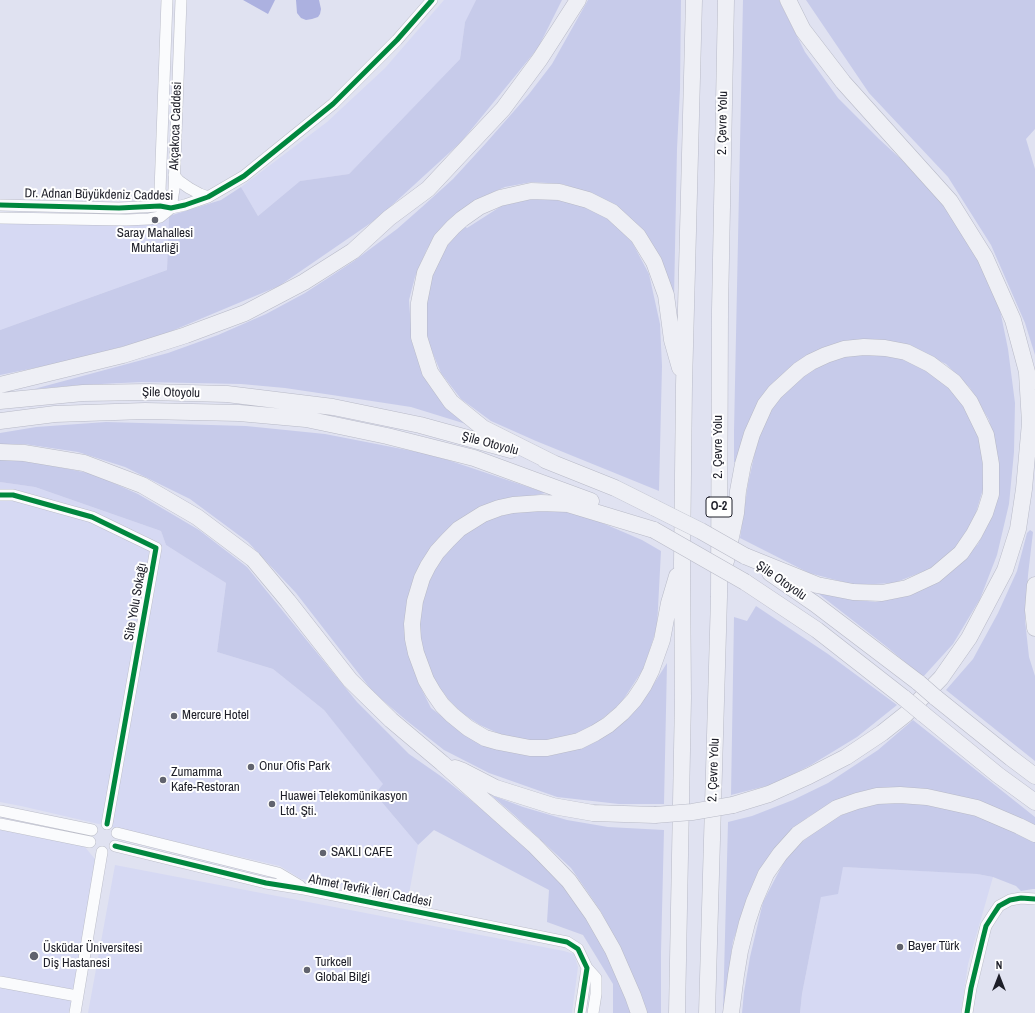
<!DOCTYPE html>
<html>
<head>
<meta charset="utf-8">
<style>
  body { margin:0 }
  #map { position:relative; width:1035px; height:1013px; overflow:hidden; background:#e0e2f1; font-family:"Archivo Narrow",sans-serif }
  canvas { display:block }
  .north { position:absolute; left:979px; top:957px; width:40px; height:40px; -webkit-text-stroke:3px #fff; paint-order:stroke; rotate:0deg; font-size:11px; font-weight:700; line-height:16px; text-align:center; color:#1d1e28 }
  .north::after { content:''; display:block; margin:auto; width:14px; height:18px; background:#1d1e28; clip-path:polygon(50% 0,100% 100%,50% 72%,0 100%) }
</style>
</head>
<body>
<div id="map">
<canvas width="1035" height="1013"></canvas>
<div class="north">N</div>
</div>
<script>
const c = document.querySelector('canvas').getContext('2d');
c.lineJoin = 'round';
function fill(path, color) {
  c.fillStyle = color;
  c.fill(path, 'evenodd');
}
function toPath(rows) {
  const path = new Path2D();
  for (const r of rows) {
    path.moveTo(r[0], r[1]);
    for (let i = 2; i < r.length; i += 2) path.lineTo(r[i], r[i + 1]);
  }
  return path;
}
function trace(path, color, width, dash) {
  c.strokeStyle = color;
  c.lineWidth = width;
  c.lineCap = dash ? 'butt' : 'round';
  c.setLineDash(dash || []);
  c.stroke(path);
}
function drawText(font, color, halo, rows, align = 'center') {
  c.font = font + ' "Archivo Narrow",sans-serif';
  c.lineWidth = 4;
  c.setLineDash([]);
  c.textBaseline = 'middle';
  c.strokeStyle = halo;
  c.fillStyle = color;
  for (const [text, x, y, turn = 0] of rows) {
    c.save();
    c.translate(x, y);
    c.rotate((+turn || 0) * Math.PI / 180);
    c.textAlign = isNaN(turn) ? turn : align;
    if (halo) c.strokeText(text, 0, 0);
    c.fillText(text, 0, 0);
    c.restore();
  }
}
const built = toPath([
  [444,0,476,0,465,22,460,59,349,174,300,181,258,216,241,187,327,122,385,68],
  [169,216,167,270,0,330,0,217],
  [0,482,35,487,161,531,166,545,226,583,217,652,273,669,324,710,384,784,375,794,418,845,409,894,301,879,280,866,21,806,0,802],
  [0,830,84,846,95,859,73,1013,0,1013],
  [115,865,564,951,574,954,578,967,572,1013,88,1013],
  [843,867,964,873,977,874,993,877,968,964,961,1013,800,1013,802,994,821,897]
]);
const green = toPath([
  [476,0,562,0,538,48,461,142,378,218,279,286,155,338,64,362,0,375,0,330,167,270,169,216,221,200,241,187,258,216,300,181,349,174,460,59,465,22],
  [588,0,681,0,680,89,677,149,674,298,657,255,599,198,563,184,532,182,505,187,482,197,461,211,442,228,427,249,415,277,409,300,411,329,416,350,466,424,411,407,352,398,285,388,241,384,142,382,81,385,34,389,168,353,218,335,266,314,305,293,354,261,397,229,422,207,453,179,486,143,529,94,552,64],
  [743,0,779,0,805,52,838,98,879,139,903,161,942,203,986,273,998,300,1008,349,1015,403,1014,452,1009,504,997,555,980,599,953,644,923,677,887,647,815,591,858,600,876,602,897,598,953,569,978,544,993,514,996,451,989,420,970,388,946,364,921,352,804,358,737,462,734,462,734,431],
  [806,0,1035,0,1035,129,1026,139,1035,169,1035,355,1025,323,991,245,948,177,869,93],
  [537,198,573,202,606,216,632,242,649,274,660,324,662,366,659,491,536,441,491,421,461,399,441,373,428,342,425,317,426,288,444,249,464,226,467,228,503,205],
  [865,354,897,356,931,370,957,394,974,420,982,446,983,489,975,516,958,546,932,568,894,583,855,585,809,573,740,538,748,484,755,452,763,423,777,399,793,383,814,368,840,356],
  [106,422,246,426,325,434,433,455,546,493,494,503,429,553,406,636,418,682,431,708,462,732,537,755,630,714,648,693,667,663,664,804,619,804,557,797,489,773,444,750,407,721,373,692,296,593,248,542,190,499,125,467,78,452,24,444,0,445,0,433,36,427],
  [0,458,14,458,93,474,138,494,199,530,247,567,357,702,409,754,442,777,524,843,562,882,595,930,627,994,633,1013,613,1013,613,984,583,935,547,922,549,890,434,830,418,845,375,794,383,784,324,710,273,669,217,652,226,583,166,545,161,531,35,487,0,482],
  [535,509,579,513,642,540,661,551,657,627,644,668,621,703,591,728,559,740,529,740,502,735,480,725,462,713,449,700,431,676,421,643,419,614,428,580,442,554,463,532,496,516],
  [1030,530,1033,532,1028,575,1025,620,1029,657,1035,676,1035,761,946,690,973,659,998,613,1017,571,1027,533],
  [756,606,828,654,897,705,857,737,811,765,774,784,731,795,734,617,747,621],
  [913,720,1035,817,1035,829,971,801,839,800,808,817,777,845,763,866,750,893,733,941,723,1012,728,822,752,816,793,800,828,783,878,750],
  [491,795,523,807,567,820,608,827,664,830,661,952,661,1013,647,1013,619,946,600,910,571,868,513,814],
  [876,801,927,802,973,812,1035,840,1035,889,1033,889,1021,891,1016,886,993,877,977,874,843,867,838,894,821,897,802,994,800,1013,742,1013,744,992,750,957,763,902,787,856,823,823]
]);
const water = toPath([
  [243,0,275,0,268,14],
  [296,0,319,0,321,9,320,14,318,17,312,19,306,20,301,18,297,13]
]);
const minor = toPath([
  [167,0,160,191,171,208],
  [174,175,179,181,189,188,200,194,208,197],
  [0,205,119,208,160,206,171,208,185,205,208,197,244,176,333,104,397,40,432,0],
  [171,208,174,189,181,0],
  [0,218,126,220,149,219,160,217,171,208],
  [0,495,13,495,92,517,156,548,107,824],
  [0,811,92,830],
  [0,824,90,842],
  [117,833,278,873,300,886],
  [115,846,266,883,304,889,567,942,578,949,587,968,580,1013],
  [587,968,596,978,596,994,593,1013],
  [0,982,77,996],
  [75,1013,102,852],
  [967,1013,971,988,983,938,986,926,993,915,999,906,1010,900,1021,898,1035,899]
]);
const highway = toPath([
  [788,0,803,30,843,82,950,201,985,257,1013,320,1030,383],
  [0,385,123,355,186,335,245,313,304,282,353,251,389,218,428,189,503,109,540,59,578,0],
  [0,401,83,393,148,392,227,394,333,407,420,425,511,450],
  [0,421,55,414,145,411,239,413,306,419,387,436,474,458,591,501],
  [0,452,24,453,84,463,142,485,197,517,253,559,288,601,350,680,391,720,442,763,534,845,569,881,593,915,613,950,633,996,639,1013],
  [545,460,615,488,655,508],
  [555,464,483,428,451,402,430,372,419,337,419,303,425,273,441,240,453,227,462,219,479,207,500,198,531,191,559,192,588,200,612,212,638,236,654,262,666,295,672,340,680,368],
  [654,530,568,504,541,503,513,505,499,508,483,514,459,529,448,540,437,552,428,566,422,578,415,601,412,624,413,639,416,653,426,680,433,692,442,705,452,715,468,728,485,738,499,742,530,748,547,748,579,741,595,733,608,725,622,713,634,700,644,685,651,671,662,640,669,603,677,576],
  [726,561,736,513,738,491,743,464,752,434,765,405,775,392,799,370,811,362,826,355,844,349,864,347,885,348,906,352,930,364,954,382,970,402,986,435,991,464,991,494,985,513,974,534,961,553,935,575,907,588,882,593,853,592,817,585,745,556],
  [770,573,815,604,919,683],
  [745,582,817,630,904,698],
  [1035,585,1033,610,1035,628],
  [935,697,1011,758,1035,776],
  [922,713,998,775,1035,802],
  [455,768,463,771,496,788,553,806,593,813,655,815],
  [733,805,769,794,809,776,846,757,882,733,906,714,941,678,969,638,1005,570,1018,529,1024,489,1030,423,1027,373],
  [677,1013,683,698,682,563,684,385,694,0],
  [707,1013,719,597,720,310,726,0],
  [731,1013,736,975,740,951,747,923,754,902,766,874,780,854,798,834,837,808,857,801,877,796,900,795,927,797,977,808,1019,826,1035,834]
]);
const highwayBridge = toPath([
  [655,508,701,531,745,556],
  [654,530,745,582],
  [919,683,935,697],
  [904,698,922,713],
  [655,815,692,812,733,805]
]);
const cycleway = toPath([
  [0,205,119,208,160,206,171,208,185,205,208,197,244,176,333,104,397,40,432,0],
  [0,495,13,495,92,517,156,548,107,824],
  [115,846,266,883,304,889,567,942,578,949,587,968,580,1013],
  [967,1013,971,988,983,938,986,926,993,915,999,906,1010,900,1021,898,1035,899]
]);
const markers = [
  [155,220,4,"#61636e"],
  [174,716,4,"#61636e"],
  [251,767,4,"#61636e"],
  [163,780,4,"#61636e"],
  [272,804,4,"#61636e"],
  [323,853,4,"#61636e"],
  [900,947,4,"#61636e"],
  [34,956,5,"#61636e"],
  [307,970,4,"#61636e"]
];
const shields = [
  [719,507,26]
];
const shieldNames = [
  ["O-2",719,507]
];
const streetNames = [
  ["2. Çevre Yolu",723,123,-89],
  ["Akçakoca Caddesi",176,126,-88],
  ["Dr. Adnan Büyükdeniz Caddesi",99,195,1],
  ["Şile Otoyolu",171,393,1],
  ["Şile Otoyolu",490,444,15],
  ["2. Çevre Yolu",719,447,-90],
  ["Şile Otoyolu",781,581,35],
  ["Site Yolu Sokağı",136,602,-80],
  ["2. Çevre Yolu",714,770,-88],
  ["Ahmet Tevfik İleri Caddesi",370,891,11]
];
const poiNames = [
  ["Saray Mahallesi",155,234,"center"],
  ["Muhtarliği",155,249,"center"],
  ["Mercure Hotel",182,716],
  ["Onur Ofis Park",259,767],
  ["Zumamma",171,773],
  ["Kafe-Restoran",171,788],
  ["Huawei Telekomünikasyon",280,797],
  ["Ltd. Şti.",280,812],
  ["SAKLI CAFE",331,853],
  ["Bayer Türk",908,947],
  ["Üsküdar Üniversitesi",43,949],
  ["Diş Hastanesi",43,964],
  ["Turkcell",315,963],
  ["Global Bilgi",315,978]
];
fill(built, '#d6d9f3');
fill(green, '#c7cbea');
fill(water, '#acb1e0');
trace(minor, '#bcbec9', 12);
trace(highway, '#b8bac7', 17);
trace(minor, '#fafbfd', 11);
trace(highway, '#eeeff5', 16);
trace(highwayBridge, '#b8bac7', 17, []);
trace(highwayBridge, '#eeeff5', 16);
trace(cycleway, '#00873e', 5);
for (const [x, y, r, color] of markers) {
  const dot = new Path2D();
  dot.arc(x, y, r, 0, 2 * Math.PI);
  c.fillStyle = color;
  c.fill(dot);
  trace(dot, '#fff', 1.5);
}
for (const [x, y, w] of shields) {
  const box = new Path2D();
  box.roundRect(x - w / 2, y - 10, w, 20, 3);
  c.fillStyle = '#fff';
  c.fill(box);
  trace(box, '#1d1e28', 1);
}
drawText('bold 12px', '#1d1e28', null, shieldNames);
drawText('13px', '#1d1e28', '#fff', streetNames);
drawText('13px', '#1d1e28', '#fff', poiNames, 'left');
</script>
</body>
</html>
